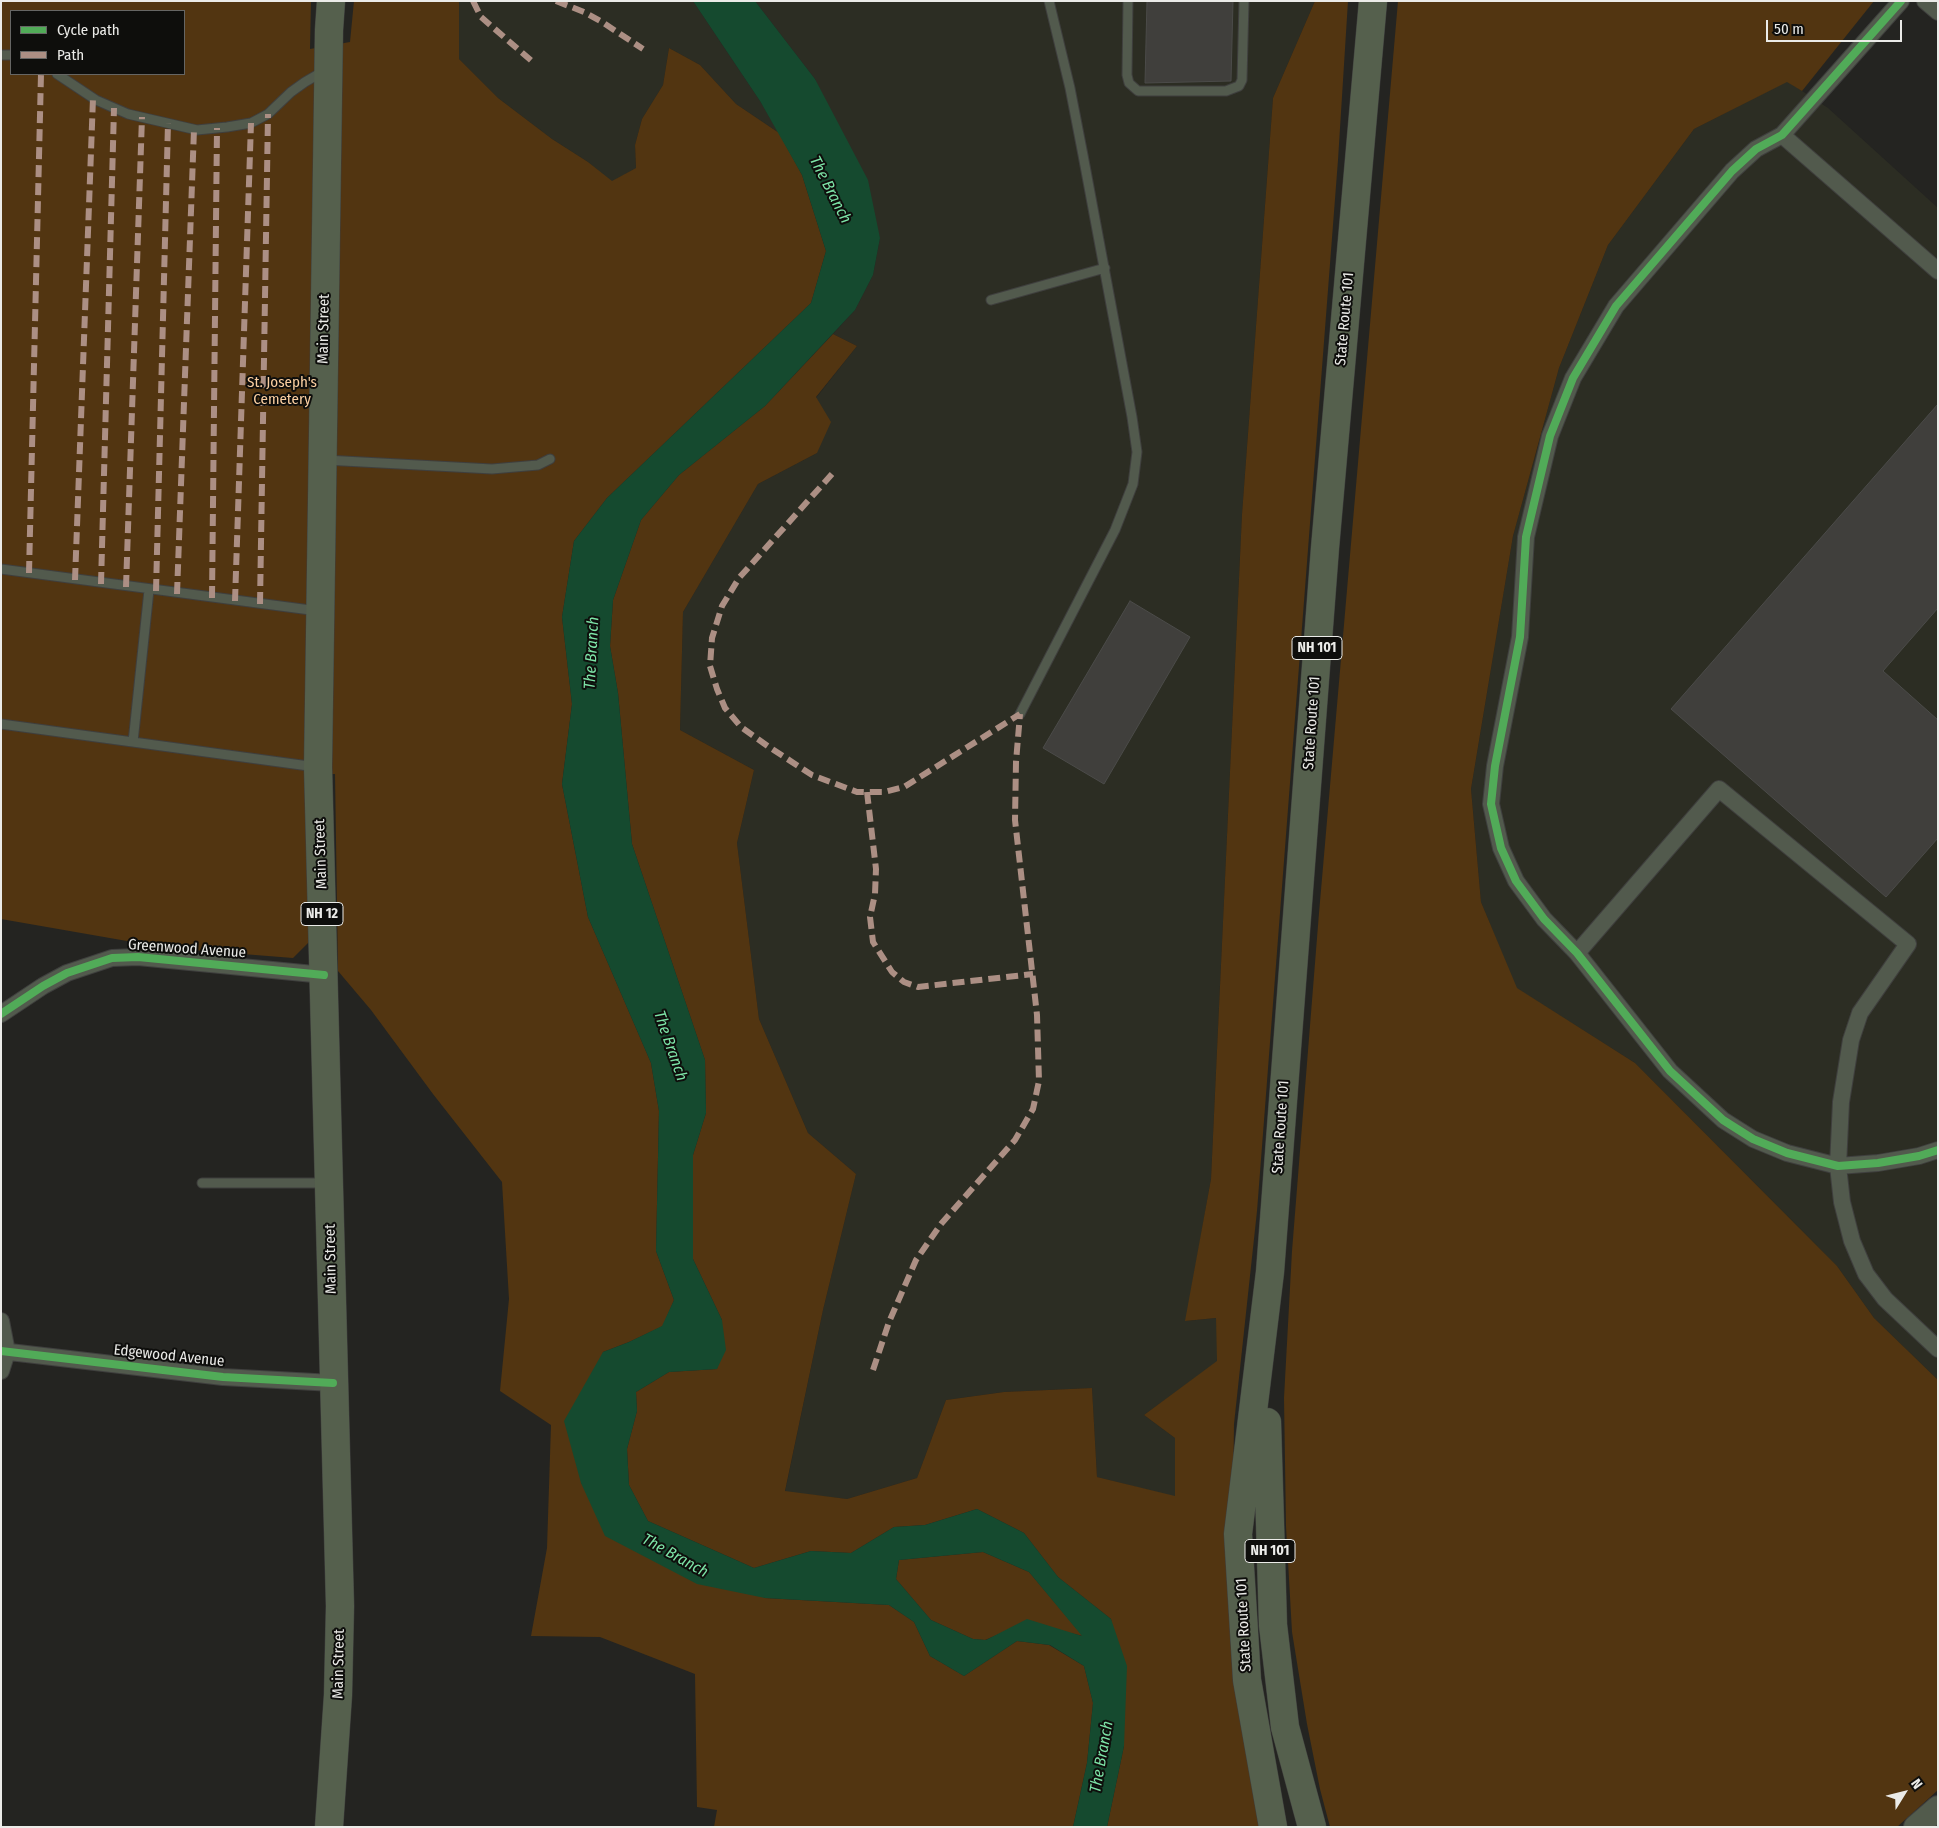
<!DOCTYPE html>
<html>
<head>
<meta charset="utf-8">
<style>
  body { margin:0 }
  #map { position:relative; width:1939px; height:1828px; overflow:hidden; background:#242421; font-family:"Fira Sans Condensed",sans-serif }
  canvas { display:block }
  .frame { position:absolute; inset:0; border:2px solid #ebebe8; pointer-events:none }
  .legend { position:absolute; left:10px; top:10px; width:175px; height:65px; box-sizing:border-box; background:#0e0e0c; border:1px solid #666664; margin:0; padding:6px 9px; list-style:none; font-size:15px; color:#ebebe8 }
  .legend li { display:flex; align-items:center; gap:10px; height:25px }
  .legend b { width:25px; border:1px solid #666664 }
  .north { position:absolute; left:1879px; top:1768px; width:50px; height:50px; -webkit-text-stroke:4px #0e0e0c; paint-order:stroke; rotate:54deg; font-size:14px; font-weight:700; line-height:20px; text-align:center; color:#ebebe8 }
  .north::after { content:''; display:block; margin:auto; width:18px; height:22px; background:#ebebe8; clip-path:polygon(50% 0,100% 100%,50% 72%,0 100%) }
  .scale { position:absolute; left:1766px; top:20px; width:136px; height:22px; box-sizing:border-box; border:2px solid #ebebe8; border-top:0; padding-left:6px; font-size:15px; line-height:18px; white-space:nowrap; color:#ebebe8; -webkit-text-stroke:4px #0e0e0c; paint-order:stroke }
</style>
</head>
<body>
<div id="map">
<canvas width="1939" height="1828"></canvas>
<div class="frame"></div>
<ul class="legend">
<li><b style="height:6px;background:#51ab58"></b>Cycle path</li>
<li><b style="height:6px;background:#ac8f84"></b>Path</li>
</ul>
<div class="north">N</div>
<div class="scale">50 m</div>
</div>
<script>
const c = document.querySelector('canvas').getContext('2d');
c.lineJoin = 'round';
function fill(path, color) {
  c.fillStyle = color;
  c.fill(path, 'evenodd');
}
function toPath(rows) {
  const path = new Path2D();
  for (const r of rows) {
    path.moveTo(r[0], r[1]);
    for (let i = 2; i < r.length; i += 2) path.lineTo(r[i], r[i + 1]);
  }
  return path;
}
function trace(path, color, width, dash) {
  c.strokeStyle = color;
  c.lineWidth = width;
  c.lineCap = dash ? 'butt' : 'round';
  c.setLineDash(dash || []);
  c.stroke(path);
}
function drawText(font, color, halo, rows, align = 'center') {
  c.font = font + ' "Fira Sans Condensed",sans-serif';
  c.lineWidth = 4;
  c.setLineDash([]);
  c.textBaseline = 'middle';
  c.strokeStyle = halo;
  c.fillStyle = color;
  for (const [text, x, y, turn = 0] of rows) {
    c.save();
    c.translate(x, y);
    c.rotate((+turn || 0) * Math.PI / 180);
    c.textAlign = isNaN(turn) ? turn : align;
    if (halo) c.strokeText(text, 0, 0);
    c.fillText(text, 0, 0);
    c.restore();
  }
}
const built = toPath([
  [459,1,693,1,760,101,779,133,736,104,700,65,669,48,663,85,642,119,635,145,636,168,612,182,588,162,552,139,498,98,459,59],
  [755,1,1315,1,1273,98,1242,514,1211,1179,1186,1321,1217,1318,1217,1362,1144,1415,1175,1438,1175,1497,1097,1477,1092,1388,1004,1392,946,1400,917,1478,847,1499,785,1492,823,1310,856,1174,808,1133,759,1019,737,843,754,770,680,730,683,612,758,484,817,453,816,398,857,346,833,334,855,310,873,275,880,238,815,79],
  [1787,81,1828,108,1938,208,1938,1380,1874,1318,1837,1266,1635,1063,1516,988,1481,902,1471,789,1513,536,1559,368,1608,245,1694,129]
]);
const green = toPath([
  [1,1,311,1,310,49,350,42,354,1,459,1,459,59,498,98,552,139,588,162,612,181,636,168,635,145,642,119,663,85,669,48,700,65,736,104,779,133,802,175,826,251,811,303,607,498,574,541,562,617,572,704,562,784,588,917,651,1063,659,1111,656,1251,674,1300,663,1326,629,1342,603,1352,581,1483,765,1598,889,1605,914,1622,930,1656,964,1676,1017,1641,1049,1645,1084,1666,1093,1703,1087,1763,1073,1827,714,1827,717,1810,697,1807,695,1674,600,1637,531,1636,547,1548,551,1425,500,1391,509,1299,502,1182,433,1094,371,1010,338,971,335,774,307,774,309,942,293,958,167,948,1,919],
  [11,11,184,11,184,74,11,74],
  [1315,1,1348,1,1338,160,1257,1211,1234,1424,1232,1559,1263,1827,1107,1827,1124,1746,1111,1619,1058,1577,1024,1533,977,1509,925,1525,894,1527,851,1553,811,1551,754,1568,648,1521,629,1485,627,1449,637,1411,636,1392,669,1372,717,1369,722,1320,693,1259,693,1155,706,1113,705,1060,632,844,618,693,610,646,613,600,641,520,679,475,765,406,833,334,857,346,816,397,831,422,817,453,758,484,683,612,680,730,754,770,737,843,759,1019,808,1133,856,1174,823,1310,785,1491,847,1499,917,1478,946,1400,1004,1392,1092,1388,1097,1477,1175,1496,1175,1438,1144,1415,1217,1361,1216,1318,1185,1321,1211,1179,1242,514,1273,98],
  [1398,1,1874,1,1802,91,1787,82,1694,129,1608,245,1559,368,1513,536,1471,789,1481,902,1517,988,1635,1063,1837,1266,1874,1318,1938,1380,1938,1790,1897,1827,1330,1827,1320,1789,1307,1724,1292,1632,1286,1526,1284,1398,1292,1251,1319,913],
  [983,1552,1029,1572,1083,1636,1070,1633,1002,1633,985,1640,973,1639,931,1620,896,1579,899,1560]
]);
const water = toPath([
  [693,1,755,1,815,79,868,180,880,238,873,275,855,310,765,406,679,475,641,520,613,600,610,646,618,693,632,844,705,1060,706,1113,693,1155,693,1259,722,1320,726,1350,717,1369,669,1372,636,1392,637,1411,627,1449,629,1485,648,1521,754,1568,811,1551,851,1553,894,1527,925,1525,977,1509,1024,1533,1058,1577,1111,1619,1127,1666,1124,1746,1107,1827,1073,1827,1087,1763,1093,1703,1084,1666,1050,1645,1017,1641,964,1676,930,1656,914,1622,889,1605,765,1598,697,1584,605,1536,581,1483,564,1421,603,1352,629,1342,662,1326,674,1300,656,1251,659,1111,651,1063,588,917,562,784,572,704,562,617,574,541,607,498,811,303,826,251,802,175,760,101],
  [983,1552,1029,1572,1082,1636,1027,1619,986,1640,973,1639,931,1620,896,1579,899,1560]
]);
const building = toPath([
  [1147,1,1233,1,1231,81,1145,83,1147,1],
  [1938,404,1938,608,1883,671,1938,720,1938,838,1886,897,1671,709,1938,404],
  [1130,601,1190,637,1104,784,1043,748,1130,601]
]);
const lane = toPath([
  [1128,1,1127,75,1129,83,1138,91,1226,91,1239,86,1242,80,1244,1],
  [1,55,11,55],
  [57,74,96,100,128,114,197,130,227,127,251,123,268,114,291,92,305,82,324,71],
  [991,300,1105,268],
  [325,460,492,469,538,465,550,459],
  [1,569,318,611],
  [1020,714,1115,530,1133,484,1137,452,1132,417,1083,155,1070,88,1049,1],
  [1,724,316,767],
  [133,742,149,590],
  [202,1183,326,1183]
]);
const street = toPath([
  [1901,1,1782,135,1756,149,1732,171,1616,306,1573,378,1550,436,1526,537,1520,637,1495,766,1491,804,1501,848,1516,881,1544,919,1577,953,1670,1071,1723,1120,1753,1139,1787,1153,1838,1166,1878,1163,1919,1156,1938,1150],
  [1925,1,1938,12],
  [1782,135,1938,271],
  [1577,953,1719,789,1908,944,1860,1013,1851,1040,1841,1102,1838,1166,1842,1202,1852,1241,1866,1274,1885,1299,1938,1349],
  [1,1014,43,986,67,973,112,958,138,957,324,975],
  [1,1321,7,1352,1,1371],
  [1,1351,223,1377,333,1383]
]);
const secondary = toPath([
  [1916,1827,1938,1808]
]);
const highway = toPath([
  [1267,1422,1273,1625,1285,1727,1312,1827],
  [329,1827,338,1695,340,1606,318,767,329,30,331,1],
  [1273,1827,1247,1680,1238,1534,1270,1272,1325,548,1373,1]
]);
const quiet = toPath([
  [473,1,481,17,534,63],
  [556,1,584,12,602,22,643,49],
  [832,474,739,578,722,606,712,638,710,666,717,689,725,708,741,727,769,747,812,775,857,792,884,792,904,787,1020,714],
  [29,573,41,74],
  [75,580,93,98],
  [101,584,114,108],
  [126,587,142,117],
  [156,591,168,123],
  [177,594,194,129],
  [212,598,217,128],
  [235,601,251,123],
  [260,604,268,114],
  [867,792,876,869,875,894,870,917,873,942,892,972,904,982,918,987,1033,974],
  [873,1370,889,1322,916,1260,941,1224,1015,1140,1033,1109,1039,1081,1037,1015,1015,820,1016,762,1020,714]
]);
const cycleway = toPath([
  [1901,1,1782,135,1756,149,1732,171,1616,306,1573,378,1550,436,1526,537,1520,637,1495,766,1491,804,1501,848,1516,881,1544,919,1577,953,1670,1071,1723,1120,1753,1139,1787,1153,1838,1166,1878,1163,1919,1156,1938,1150],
  [1,1014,43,986,67,973,112,958,138,957,324,975],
  [1,1351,223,1377,333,1383]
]);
const shields = [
  [1317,648,50],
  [322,914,42],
  [1270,1551,50]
];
const shieldNames = [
  ["NH 101",1317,648],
  ["NH 12",322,914],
  ["NH 101",1270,1551]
];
const streetNames = [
  ["State Route 101",1345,319,-85],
  ["Main Street",324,329,-89],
  ["State Route 101",1312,723,-86],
  ["Main Street",321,854,-92],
  ["Greenwood Avenue",187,949,4],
  ["State Route 101",1281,1127,-86],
  ["Main Street",331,1259,-91],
  ["Edgewood Avenue",169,1356,6],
  ["State Route 101",1244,1625,-93],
  ["Main Street",339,1664,-89]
];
const parkNames = [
  ["St. Joseph's",282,383],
  ["Cemetery",282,400]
];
const waterNames = [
  ["The Branch",830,190,63],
  ["The Branch",592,653,-87],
  ["The Branch",670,1046,71],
  ["The Branch",675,1556,29],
  ["The Branch",1102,1757,-80]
];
fill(built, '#2c2d23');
fill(green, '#523511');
fill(water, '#154a2f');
fill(building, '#403f3c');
trace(building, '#4b4b49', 1);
trace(lane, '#3f3f3e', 11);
trace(street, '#3f3f3e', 18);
trace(secondary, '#3f3f3e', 26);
trace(highway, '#3f3f3e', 29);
trace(lane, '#525a4d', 9);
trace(street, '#525a4d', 16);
trace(secondary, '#525b4c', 24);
trace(highway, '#55604d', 28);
trace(quiet, '#ac8f84', 6, [12, 6]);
trace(cycleway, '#51ab58', 8);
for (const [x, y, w] of shields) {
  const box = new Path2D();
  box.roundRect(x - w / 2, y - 11.5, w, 23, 4);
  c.fillStyle = '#0e0e0c';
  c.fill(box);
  trace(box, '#ebebe8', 1);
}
drawText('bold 14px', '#ebebe8', null, shieldNames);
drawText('15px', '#ebebe8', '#0e0e0c', streetNames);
drawText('15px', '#fbcfa1', '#0e0e0c', parkNames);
drawText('italic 16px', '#7de4a7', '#0e0e0c', waterNames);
</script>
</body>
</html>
